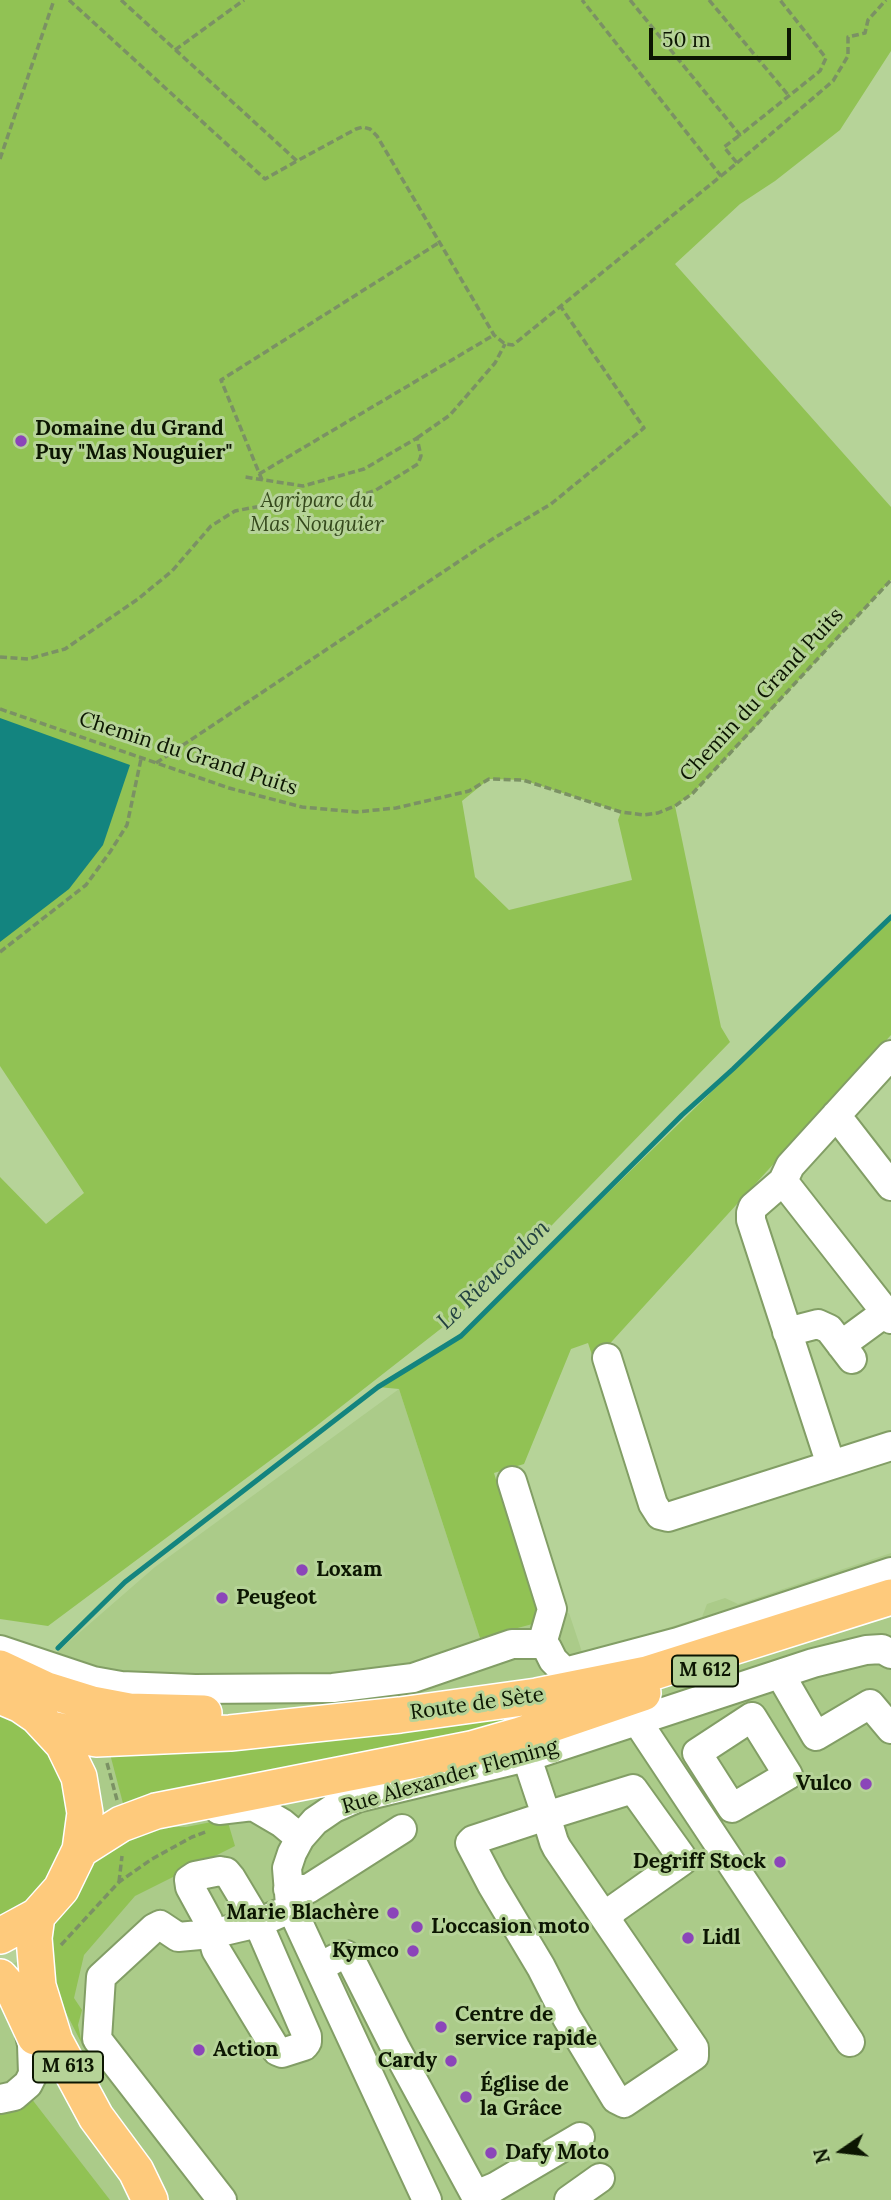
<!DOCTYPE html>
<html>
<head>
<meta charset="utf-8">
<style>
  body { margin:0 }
  #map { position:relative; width:891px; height:2200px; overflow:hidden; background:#b6d398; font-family:Lora,serif }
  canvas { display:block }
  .north { position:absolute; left:807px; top:2116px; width:70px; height:70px; -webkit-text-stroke:5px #b6d398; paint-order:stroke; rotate:256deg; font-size:19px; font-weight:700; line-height:28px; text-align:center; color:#0c1602 }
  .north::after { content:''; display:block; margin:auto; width:24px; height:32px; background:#0c1602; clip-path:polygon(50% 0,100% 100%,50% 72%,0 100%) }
  .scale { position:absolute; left:649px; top:28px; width:142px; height:32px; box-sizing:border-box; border:4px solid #0c1602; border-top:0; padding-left:9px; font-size:21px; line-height:24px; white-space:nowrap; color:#0c1602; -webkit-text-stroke:5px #b6d398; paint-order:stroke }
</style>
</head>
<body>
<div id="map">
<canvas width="891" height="2200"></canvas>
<div class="north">N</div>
<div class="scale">50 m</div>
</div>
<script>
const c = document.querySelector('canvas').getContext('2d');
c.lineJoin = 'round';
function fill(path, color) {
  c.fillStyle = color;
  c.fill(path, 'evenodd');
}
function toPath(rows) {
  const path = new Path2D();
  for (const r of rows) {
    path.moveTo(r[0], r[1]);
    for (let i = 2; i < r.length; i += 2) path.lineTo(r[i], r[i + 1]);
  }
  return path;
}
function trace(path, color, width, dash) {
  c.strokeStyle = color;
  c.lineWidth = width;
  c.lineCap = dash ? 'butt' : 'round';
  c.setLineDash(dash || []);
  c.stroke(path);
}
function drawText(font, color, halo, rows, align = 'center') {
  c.font = font + ' Lora,serif';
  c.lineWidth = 6;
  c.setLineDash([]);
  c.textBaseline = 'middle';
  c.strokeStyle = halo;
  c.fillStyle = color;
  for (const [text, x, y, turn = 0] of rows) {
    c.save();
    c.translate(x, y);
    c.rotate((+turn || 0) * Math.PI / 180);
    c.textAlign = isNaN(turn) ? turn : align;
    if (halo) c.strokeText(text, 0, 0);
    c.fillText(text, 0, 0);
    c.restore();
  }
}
const built = toPath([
  [399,1389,480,1638,569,1613,583,1655,702,1617,707,1604,725,1598,738,1604,891,1553,891,2200,0,2200,0,1968,83,1939,125,1891,56,1653,155,1567]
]);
const green = toPath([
  [0,0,891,0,891,51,840,130,775,181,740,204,675,264,891,507,891,580,749,734,693,793,675,806,721,1027,730,1042,484,1295,315,1427,48,1626,0,1619,0,1177,46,1224,84,1193,0,1066],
  [489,779,523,780,621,812,618,820,632,880,509,910,475,877,462,801],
  [891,917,891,1035,594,1361,588,1343,571,1349,524,1464,494,1473,540,1622,480,1638,399,1389,378,1387,461,1336],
  [0,1713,37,1737,58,1768,68,1805,65,1844,49,1878,22,1906,0,1916],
  [529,1714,502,1723,125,1811,109,1750],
  [227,1819,235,1846,135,1896,84,1955,74,1998,82,2010,78,2025,82,2044,55,1991,49,1925,92,1855,140,1826,186,1827],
  [31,2098,110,2200,0,2200,0,2112]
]);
const water = toPath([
  [0,718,130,765,103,845,69,889,0,942]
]);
const stream = toPath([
  [58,1648,125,1582,378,1387,461,1336,682,1115,733,1069,891,917]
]);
const path = toPath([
  [69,0,265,179,297,161],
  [121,0,297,161,356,129,363,127,370,129,377,136,494,335,505,344,513,345,721,176,582,0],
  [630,0,740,135,820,71,826,58,780,0],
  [709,0,789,96],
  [175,50,244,0],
  [0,159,54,0],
  [737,163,833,81,848,56,848,37,865,33,868,20,886,0],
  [721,176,737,163,724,147,740,135],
  [417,438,450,415,495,363,505,344],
  [259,474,494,335],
  [262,480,221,380,440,242],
  [0,657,28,659,65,649,138,599,172,571,211,526,235,511,256,507,313,505,348,500,376,490,418,464,421,456,417,438,364,469,303,486,245,477],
  [0,709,229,788,302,807,356,812,396,808,469,791,489,779,523,780,621,812,644,815,658,813,675,806,693,793,891,580],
  [156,763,494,538,551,504,644,428,561,307],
  [0,952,86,885,110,852,127,825,141,759],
  [107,1763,117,1800],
  [119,1882,122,1856],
  [61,1945,119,1882,152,1859,192,1837,208,1831]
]);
const minor = toPath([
  [836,1115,891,1186],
  [783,1181,891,1319],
  [787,1332,818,1324,829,1329,852,1359],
  [841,1345,886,1312],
  [607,1358,653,1504,660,1515,668,1517,891,1446],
  [831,1465,751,1220,751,1213,753,1207,783,1181,790,1166,891,1055],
  [512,1481,552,1609,542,1644],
  [0,1650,93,1681,121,1686,195,1689,333,1688,413,1678,512,1644,542,1644,547,1648,553,1660,565,1672,564,1691,553,1708],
  [565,1672,678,1642,891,1572],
  [780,1674,816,1736,870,1704,891,1729],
  [752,1717,788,1775,732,1808,697,1753,752,1717],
  [637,1721,850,2042],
  [527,1757,531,1770,542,1803,554,1842,557,1848,694,2048,694,2056,624,2103,616,2099,567,2018,541,1967,492,1885,470,1843,473,1840,546,1816,633,1789,681,1856,682,1861,614,1909,607,1920],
  [219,1810,253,1806,282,1823,300,1838],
  [220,1871,226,1872,231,1878,258,1923,307,2036,307,2042,304,2046,282,2053,277,2051,216,1950,208,1920,190,1887,189,1880,195,1876,220,1871],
  [288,1889,308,1889,402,1829],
  [320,1967,340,1956,346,1955,351,1960,396,2049,478,2200],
  [0,2099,14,2096,28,2084,33,2074,32,2045,27,2019],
  [476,2195,495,2187,580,2137],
  [222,2200,97,2039,101,1977,154,1928,160,1925,178,1937,211,1934,258,1923,292,1908],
  [427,2200,290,1905,287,1868,292,1853,300,1838,315,1821,334,1808,357,1798,527,1757,813,1663,866,1650,882,1649,891,1654],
  [569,2200,600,2178]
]);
const major = toPath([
  [0,1668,47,1690,92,1704,129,1711,204,1713],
  [0,1696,21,1705,37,1716,63,1744,79,1777,85,1813,80,1850,61,1889,37,1916,0,1936],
  [52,1729,96,1739,230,1733,400,1715,537,1696,647,1674,891,1597],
  [80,1850,121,1824,156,1811,471,1749,520,1735,643,1693],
  [37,1916,34,1938,38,1986,55,2041,96,2117,136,2171,150,2200],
  [0,1977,15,1994,35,2037]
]);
const markers = [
  [21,441,7,"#8b45b9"],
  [302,1570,7,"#8b45b9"],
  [222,1598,7,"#8b45b9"],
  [866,1784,7,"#8b45b9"],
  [780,1862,7,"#8b45b9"],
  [393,1913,7,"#8b45b9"],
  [417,1927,7,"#8b45b9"],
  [688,1938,7,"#8b45b9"],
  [413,1951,7,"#8b45b9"],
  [441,2027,7,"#8b45b9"],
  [199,2050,7,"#8b45b9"],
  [451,2061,7,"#8b45b9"],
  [466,2097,7,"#8b45b9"],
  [491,2153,7,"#8b45b9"]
];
const shields = [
  [705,1671,66],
  [68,2067,70]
];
const shieldNames = [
  ["M 612",705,1671],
  ["M 613",68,2067]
];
const poiNames = [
  ["Domaine du Grand",35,429],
  ["Puy \"Mas Nouguier\"",35,453],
  ["Loxam",316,1570],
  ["Peugeot",236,1598],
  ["Vulco",852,1784,"right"],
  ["Degriff Stock",766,1862,"right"],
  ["Marie Blachère",379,1913,"right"],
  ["L'occasion moto",431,1927],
  ["Lidl",702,1938],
  ["Kymco",399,1951,"right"],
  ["Centre de",455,2015],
  ["service rapide",455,2039],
  ["Action",213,2050],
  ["Cardy",437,2061,"right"],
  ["Église de",480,2085],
  ["la Grâce",480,2109],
  ["Dafy Moto",505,2153]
];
const parkNames = [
  ["Agriparc du",317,501],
  ["Mas Nouguier",317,525]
];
const streetNames = [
  ["Chemin du Grand Puits",762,695,-47],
  ["Chemin du Grand Puits",188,754,18],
  ["Route de Sète",477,1704,-8],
  ["Rue Alexander Fleming",450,1777,-16]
];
const waterNames = [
  ["Le Rieucoulon",494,1275,-44]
];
fill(built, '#abcb89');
fill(green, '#91c254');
fill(water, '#13847f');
trace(stream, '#13847f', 5);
trace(minor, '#829e65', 32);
trace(major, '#fff', 38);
trace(path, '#7b9164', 3.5, [7, 3.5]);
trace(minor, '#fff', 28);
trace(major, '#feca7c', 35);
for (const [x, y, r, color] of markers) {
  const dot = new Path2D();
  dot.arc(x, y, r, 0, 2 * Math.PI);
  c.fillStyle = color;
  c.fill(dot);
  trace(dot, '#b6d398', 2.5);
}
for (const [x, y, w] of shields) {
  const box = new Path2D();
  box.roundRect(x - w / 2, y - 15.5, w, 31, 5);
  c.fillStyle = '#b6d398';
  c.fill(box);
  trace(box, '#0c1602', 2);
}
drawText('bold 19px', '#0c1602', null, shieldNames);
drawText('bold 21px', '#0c1602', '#b6d398', poiNames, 'left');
drawText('italic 21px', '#35491c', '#b6d398', parkNames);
drawText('21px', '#0c1602', '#b6d398', streetNames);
drawText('italic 23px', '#22413f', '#b6d398', waterNames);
</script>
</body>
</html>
